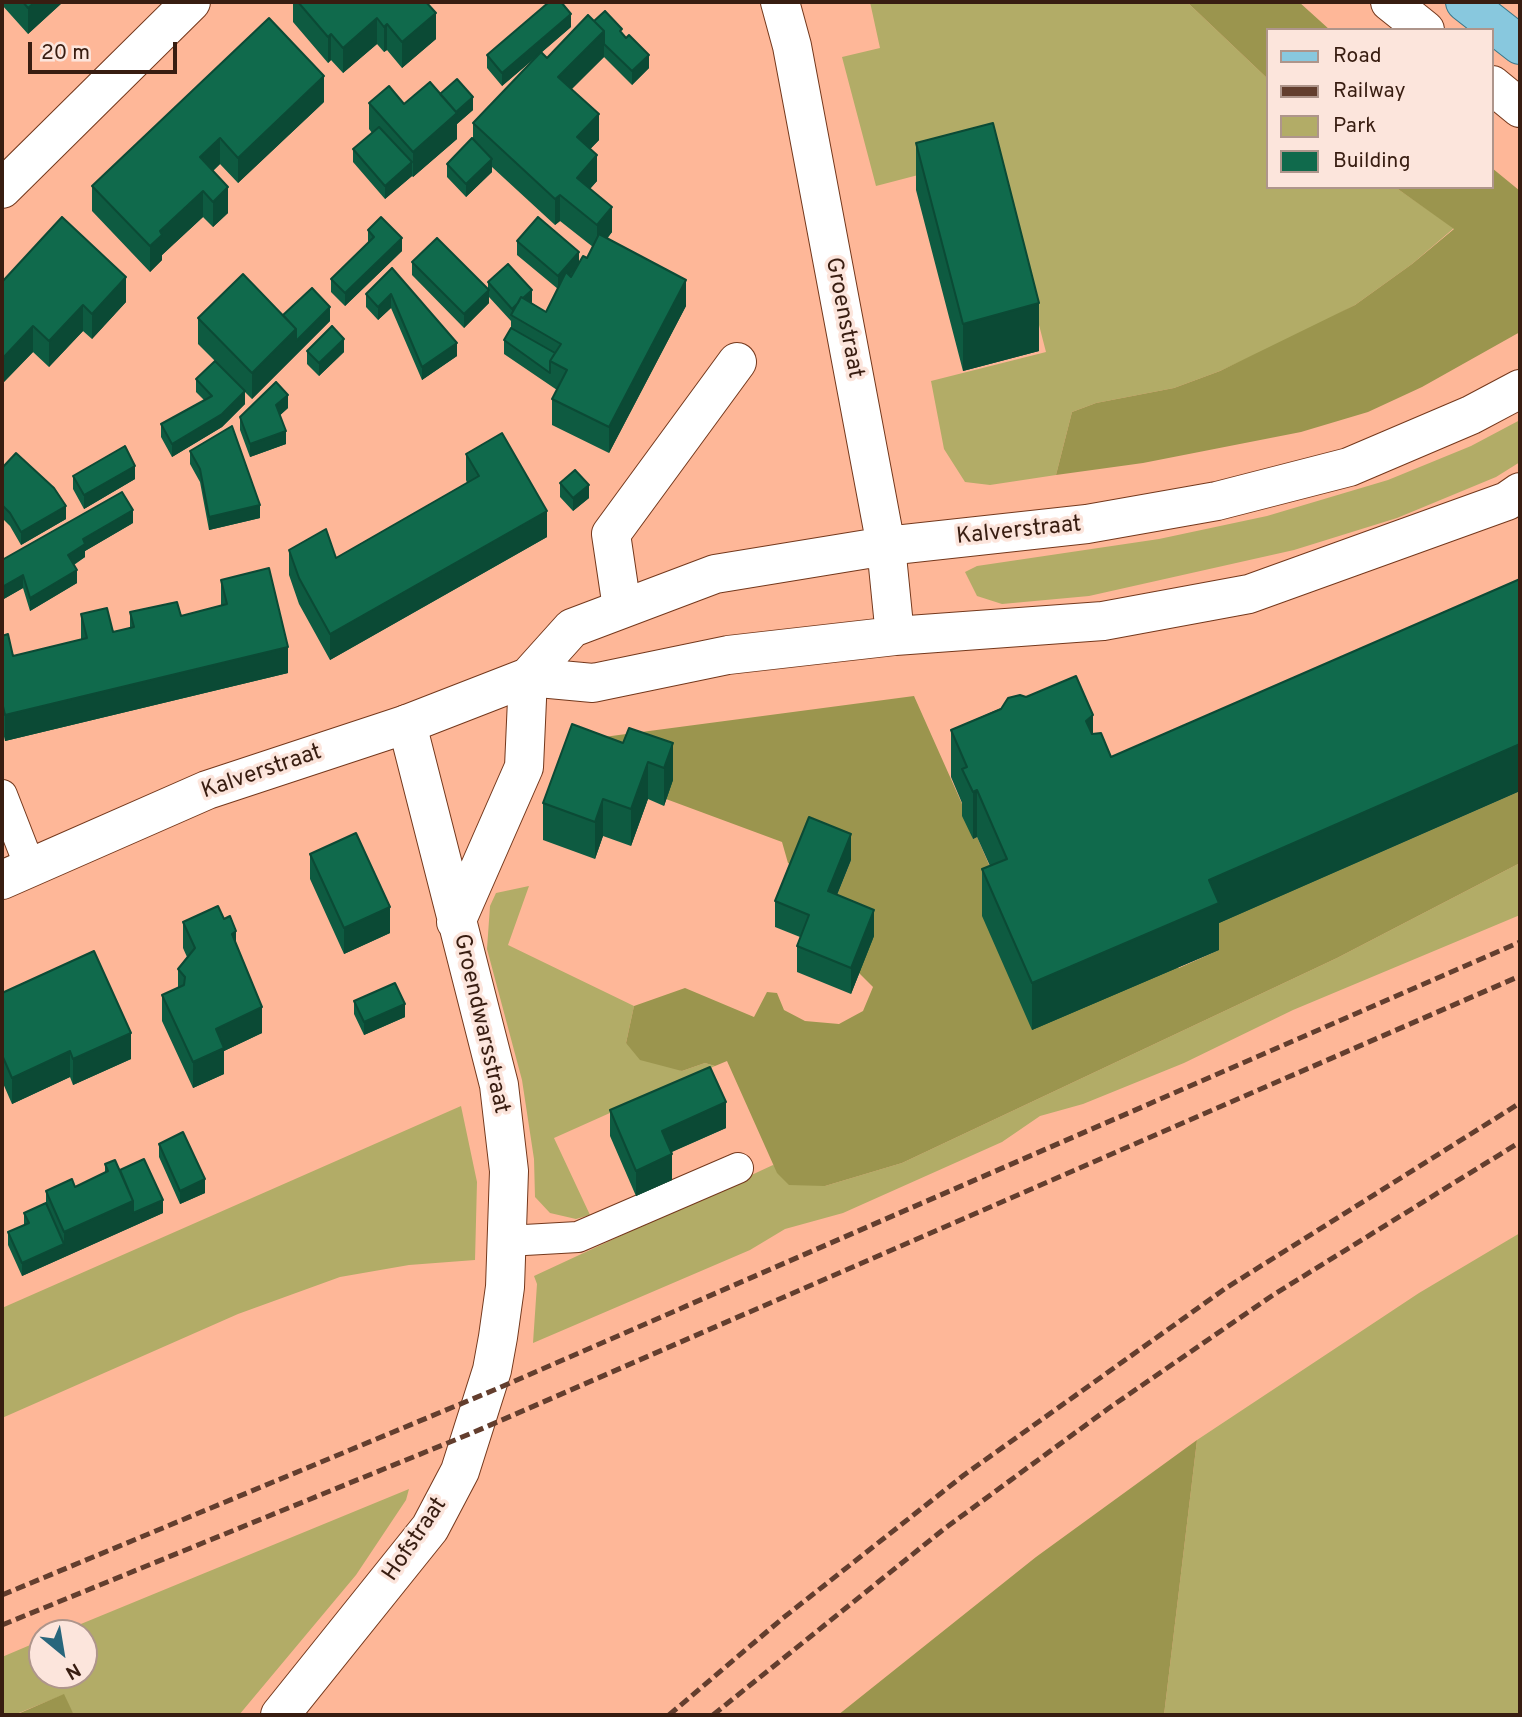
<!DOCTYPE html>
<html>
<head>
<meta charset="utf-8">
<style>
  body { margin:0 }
  #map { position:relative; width:1522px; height:1717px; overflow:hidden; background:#feb798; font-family:Overpass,sans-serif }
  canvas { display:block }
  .frame { position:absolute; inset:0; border:4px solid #381d11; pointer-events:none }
  .legend { position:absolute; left:1266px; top:28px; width:228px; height:161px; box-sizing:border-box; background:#fce5dc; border:2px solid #ae958b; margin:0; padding:9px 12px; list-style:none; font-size:21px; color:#381d11 }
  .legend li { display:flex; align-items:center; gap:14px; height:35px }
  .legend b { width:35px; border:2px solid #ae958b }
  .north { position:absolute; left:28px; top:1619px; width:70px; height:70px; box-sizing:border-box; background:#fce5dc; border:2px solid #ae958b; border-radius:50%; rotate:150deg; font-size:19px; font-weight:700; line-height:28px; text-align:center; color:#381d11 }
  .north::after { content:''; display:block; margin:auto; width:24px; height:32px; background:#28667c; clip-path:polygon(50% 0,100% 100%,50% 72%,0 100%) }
  .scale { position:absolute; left:28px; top:42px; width:149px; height:32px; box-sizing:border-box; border:4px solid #381d11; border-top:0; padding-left:9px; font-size:21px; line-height:24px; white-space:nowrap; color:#381d11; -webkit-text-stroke:5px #fce5dc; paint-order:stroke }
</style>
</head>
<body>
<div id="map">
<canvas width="1522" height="1717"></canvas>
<div class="frame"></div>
<ul class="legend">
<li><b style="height:9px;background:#88c8de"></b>Road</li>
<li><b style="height:9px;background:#633e2e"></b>Railway</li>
<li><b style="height:19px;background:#b2ac67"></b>Park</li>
<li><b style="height:19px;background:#106a4c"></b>Building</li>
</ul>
<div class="north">N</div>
<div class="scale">20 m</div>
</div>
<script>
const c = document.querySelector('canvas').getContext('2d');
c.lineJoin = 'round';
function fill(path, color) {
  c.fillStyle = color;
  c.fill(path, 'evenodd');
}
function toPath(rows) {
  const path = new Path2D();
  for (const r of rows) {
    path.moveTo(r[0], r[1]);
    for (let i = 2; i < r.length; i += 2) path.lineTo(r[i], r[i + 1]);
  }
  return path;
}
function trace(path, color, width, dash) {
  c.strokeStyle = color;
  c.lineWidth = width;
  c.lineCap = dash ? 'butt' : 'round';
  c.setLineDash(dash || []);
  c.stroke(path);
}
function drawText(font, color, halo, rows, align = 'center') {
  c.font = font + ' Overpass,sans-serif';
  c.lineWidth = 7;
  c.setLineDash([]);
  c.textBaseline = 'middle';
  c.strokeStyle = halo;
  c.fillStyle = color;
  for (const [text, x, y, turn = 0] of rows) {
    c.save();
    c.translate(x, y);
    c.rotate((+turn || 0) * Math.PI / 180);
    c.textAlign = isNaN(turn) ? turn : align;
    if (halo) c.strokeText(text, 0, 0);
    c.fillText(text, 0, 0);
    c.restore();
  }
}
const green = toPath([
  [870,2,1187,2,1268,79,1268,187,1395,187,1454,228,1412,264,1355,305,1302,333,1220,371,1174,388,1096,403,1072,412,1056,475,990,485,965,482,944,449,931,381,1046,352,995,155,876,186,842,57,880,48],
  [1520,420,1520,462,1496,477,1397,518,1294,550,1089,596,1002,604,977,596,965,572,977,566,1159,539,1267,516,1388,480,1471,446],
  [1520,863,1520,915,1293,1010,1184,1063,1083,1104,1040,1116,1002,1142,843,1213,785,1229,750,1250,533,1343,537,1284,534,1276,773,1165,825,1186,902,1163,1337,958],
  [529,886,508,945,634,1006,626,1043,682,1071,705,1063,715,1066,554,1138,590,1215,576,1219,550,1213,535,1197,534,1159,522,1080,487,949,490,906,496,893],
  [461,1106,477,1182,475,1260,409,1265,340,1277,238,1314,2,1418,2,1308],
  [1520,1233,1520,1715,1164,1715,1197,1440,1419,1293],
  [409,1489,406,1500,356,1575,239,1715,74,1715,63,1695,14,1715,2,1715,2,1657,42,1640,42,1675,84,1675,84,1633,59,1633]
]);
const forest = toPath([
  [1187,2,1299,2,1330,30,1268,30,1268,79],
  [1492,168,1520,191,1520,332,1422,387,1368,412,1301,432,1143,463,1056,475,1072,412,1096,403,1174,388,1220,371,1355,305,1412,264,1454,229,1395,187,1492,187],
  [914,696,967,815,973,839,977,837,1007,906,1179,968,1219,950,1209,927,1520,791,1520,863,1337,958,902,1163,825,1186,789,1185,777,1173,727,1061,715,1066,705,1063,682,1071,640,1060,626,1043,634,1006,685,988,754,1017,767,992,777,993,784,1010,805,1021,839,1024,863,1011,873,987,840,954,831,910,851,860,799,869,788,863,782,842,666,799,672,780,581,740],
  [1197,1440,1164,1715,838,1715,1036,1557],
  [64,1694,74,1715,20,1715,20,1713]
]);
const lane = toPath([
  [2,795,30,867],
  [507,1241,578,1237,738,1168]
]);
const street = toPath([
  [2,189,191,2],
  [622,608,611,534,737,362],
  [456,922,524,767,528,677],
  [280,1715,430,1528,460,1471,492,1370,498,1337,505,1287,509,1171,499,1085,407,724]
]);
const secondary = toPath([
  [780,2,792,46,886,546,895,636],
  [1390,2,1425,30],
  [1492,85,1520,108],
  [528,677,593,683,728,655,895,636,1103,621,1249,594,1507,501,1520,492],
  [2,880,207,790,407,724,528,677,572,628,715,574,886,546,1087,524,1217,501,1349,467,1471,415,1520,389]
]);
const primary = toPath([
  [1465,2,1520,45]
]);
const rail = toPath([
  [2,1595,494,1390,1520,942],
  [2,1625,472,1433,1520,976],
  [669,1715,783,1618,964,1475,1226,1288,1520,1103],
  [713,1715,944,1529,1109,1408,1273,1295,1520,1142]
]);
const wall = toPath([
  [2,2,63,2,28,34,2,5],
  [293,2,426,2,436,39,402,68,387,50,384,52,377,44,343,73,331,60,328,63,293,22],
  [594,21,622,33,649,68,632,85,604,57,572,89,599,140,590,149,597,181,590,189,612,232,607,239,686,306,609,453,552,425,552,399,557,390,504,354,504,340,511,328,511,321,489,297,489,303,464,328,412,275,412,262,488,289,488,282,532,303,546,312,558,289,517,255,517,241,579,263,587,258,593,247,560,221,555,225,492,167,492,172,466,197,447,177,447,164,473,140,473,123,536,57,502,86,487,68,487,55,571,27,541,53,547,58],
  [440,94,473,110,457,124,457,139,413,177,412,176,385,199,353,162,353,149,372,133,369,129,369,103,404,104],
  [324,102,238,183,220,164,213,171,228,213,213,227,203,217,162,255,162,260,150,272,92,211,92,186],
  [916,143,1039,351,963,371,916,190],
  [368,230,402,251,345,306,331,292,331,279,368,243],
  [392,268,457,356,422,380,391,308,378,320,366,307,366,294],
  [2,282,126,302,92,339,83,331,49,367,33,352,2,384],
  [283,315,330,321,252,399,245,392,245,404,222,427,172,457,161,437,161,424,204,400,196,392,196,379,215,361,198,344,198,318],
  [307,351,344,352,319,376,307,364],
  [288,408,280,415,286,444,250,457,240,430,240,417],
  [190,451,260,518,209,530,200,482,190,464],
  [466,454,547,537,330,660,299,604,289,575,289,550,336,558,467,483,466,480],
  [2,468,66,519,21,545,10,526,2,518],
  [73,476,135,479,84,509,73,489],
  [560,483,589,498,573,511,560,497],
  [133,523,85,551,85,557,74,565,77,583,30,611,23,588,2,600,2,560],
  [1520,579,1520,791,1219,923,1219,950,1032,1030,982,916,982,869,990,866,977,837,973,839,962,816,962,803,951,777,951,730,1026,697,1093,734,1111,757],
  [221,580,288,673,5,741,2,728,2,636,13,656,81,640,81,614,113,632,130,628,130,612,181,616,221,606],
  [623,743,673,743,673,780,664,806,648,799,631,846,603,836,595,859,543,840,543,803],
  [310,854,390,933,344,954,310,879],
  [851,860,837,895,874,936,851,994,797,972,797,946,800,937,775,927,775,901],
  [183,922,236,945,262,1033,224,1051,224,1074,193,1088,162,1021,162,995,178,988,178,969,187,957,183,948],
  [2,993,131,1059,73,1085,70,1077,12,1104,2,1081],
  [354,1001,405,1017,364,1035,354,1014],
  [610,1110,726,1128,672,1152,672,1180,636,1196,610,1136],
  [159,1144,205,1193,180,1204,159,1157],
  [105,1164,120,1170,163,1213,22,1276,8,1245,8,1232,24,1225,24,1213,46,1203,46,1191,75,1187,105,1173]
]);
const shadedWall = toPath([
  [35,2,63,2,28,34,28,8],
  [436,13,436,39,402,68,402,42],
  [571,14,571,27,502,86,502,73],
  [377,18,377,44,343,73,343,48],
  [387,24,387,50,384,52,384,27],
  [604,31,604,57,558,102,558,77],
  [331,34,331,60,328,63,328,37],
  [649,55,649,68,632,85,632,71],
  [324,76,324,102,238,183,238,158],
  [473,97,473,110,457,124,457,139,413,177,413,152],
  [599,114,599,140,577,163,577,137],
  [220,138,220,164,200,183,200,157],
  [597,155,597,181,577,203,577,178],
  [492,159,492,172,466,197,466,184],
  [412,162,412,176,385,199,385,186],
  [228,187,228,213,213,227,213,202],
  [203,191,203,217,162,255,162,260,150,272,150,246,160,231],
  [560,195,560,221,555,225,555,199],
  [612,207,612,232,597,250,597,225],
  [402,238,402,251,345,306,345,293],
  [579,252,579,265,558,289,558,276],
  [126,277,126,302,92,339,92,314],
  [686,280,686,306,609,453,609,427],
  [489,290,489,303,464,328,464,314],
  [532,290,532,303,516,318,512,316,512,309],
  [391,294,391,308,378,320,378,307],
  [1039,303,1039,351,963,371,963,324],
  [83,305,83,331,49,367,49,341],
  [330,307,330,321,296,355,296,341],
  [33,326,33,352,2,384,2,359],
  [296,329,296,355,252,399,252,373],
  [344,339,344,352,319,376,319,363],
  [457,343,457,356,422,380,422,367],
  [245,391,245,404,222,427,172,457,172,444],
  [288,395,288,408,276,419,276,405],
  [286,431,286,444,250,457,250,444],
  [135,466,135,479,84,509,84,495],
  [589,485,589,498,573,511,573,498],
  [260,505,260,518,209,530,209,517],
  [66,506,66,519,21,545,21,532],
  [133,510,133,523,85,551,85,557,68,568,68,555,83,539],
  [547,511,547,537,330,660,330,634],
  [77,570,77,583,30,611,30,598],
  [23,575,23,588,2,600,2,587],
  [288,647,288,673,5,741,5,715],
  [1093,715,1093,762,1086,721],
  [673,743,673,780,664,806,664,768],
  [1520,744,1520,791,1219,923,1219,950,1032,1030,1032,983,1209,880],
  [648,762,648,799,631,846,631,809],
  [977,790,977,837,973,839,973,792],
  [603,799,603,836,595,859,595,822],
  [851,834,851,860,828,917,828,891],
  [390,907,390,933,344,954,344,928],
  [874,910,874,936,851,994,851,968],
  [236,931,236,957,232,934],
  [405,1004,405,1017,364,1035,364,1022],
  [262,1007,262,1033,224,1051,224,1074,193,1088,193,1062,216,1029],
  [131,1033,131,1059,73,1085,73,1059],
  [70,1051,70,1077,12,1104,12,1078],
  [726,1102,726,1128,662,1156,662,1131],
  [672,1154,672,1180,636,1196,636,1171],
  [205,1179,205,1193,180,1204,180,1191],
  [163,1200,163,1213,22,1276,22,1263,64,1244,64,1232,133,1201]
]);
const building = toPath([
  [23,2,35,2,28,8,23,2],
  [298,2,426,2,436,13,402,42,387,24,384,27,377,18,343,48,331,34,328,37,298,2],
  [549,2,561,2,571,14,502,73,487,55,549,2],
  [605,11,622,29,620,31,626,38,629,35,649,55,632,71,604,44,604,31,594,21,605,11],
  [588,15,604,31,558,77,599,114,577,137,597,155,577,178,612,207,597,225,560,195,555,199,473,123,541,52,547,58,588,15],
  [269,18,324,76,238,158,220,138,200,157,228,187,213,202,203,191,160,231,162,235,150,246,92,186,269,18],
  [457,79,473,97,456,112,440,94,457,79],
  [430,82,457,113,413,152,369,103,389,86,404,104,430,82],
  [993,123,1039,303,963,324,916,143,993,123],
  [379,127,412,162,385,186,353,149,379,127],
  [472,138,492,159,466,184,447,164,472,138],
  [62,217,126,277,92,314,83,305,49,341,33,326,2,359,2,282,62,217],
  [381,217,402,238,345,293,331,279,374,237,368,230,381,217],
  [538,217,579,252,558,276,517,241,538,217],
  [599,234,686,280,609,427,552,399,567,370,550,361,561,344,511,315,521,297,546,312,566,272,571,277,583,256,587,258,599,234],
  [437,238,489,290,464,314,412,262,437,238],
  [508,264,532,290,523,298,521,297,518,303,512,309,488,282,508,264],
  [392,268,457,343,422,367,391,294,378,307,366,294,392,268],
  [243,274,296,329,252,373,198,318,243,274],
  [312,288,330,307,296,341,296,329,283,315,312,288],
  [332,326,344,339,319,363,307,351,332,326],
  [511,328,555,353,550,361,550,373,504,340,511,328],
  [215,361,245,391,222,414,172,444,161,424,212,396,196,379,215,361],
  [276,382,288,395,276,405,286,431,250,444,240,417,276,382],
  [232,426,260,505,209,517,200,469,190,451,232,426],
  [502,433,547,511,330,634,299,578,289,550,326,529,336,558,479,476,466,454,502,433],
  [125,446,135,466,84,495,73,476,125,446],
  [16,453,54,488,66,506,21,532,10,513,2,505,2,468,16,453],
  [575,470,589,485,573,498,560,483,575,470],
  [122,492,133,510,83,539,85,544,68,555,77,570,30,598,23,575,2,587,2,560,122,492],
  [269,568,288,647,5,715,2,702,2,636,8,634,13,656,87,638,81,614,107,608,113,632,134,627,130,612,177,602,181,616,227,604,221,580,269,568],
  [1520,579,1520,744,1209,880,1219,903,1032,983,982,869,1007,859,977,790,973,792,962,769,967,767,951,730,1001,709,1008,698,1020,695,1026,697,1076,676,1093,715,1086,721,1092,734,1101,733,1111,757,1520,579],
  [572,724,623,743,629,728,673,743,664,768,648,762,631,809,603,799,595,822,543,803,572,724],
  [809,817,851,834,828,891,874,910,851,968,797,946,809,915,775,901,809,817],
  [356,833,390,907,344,928,310,854,356,833],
  [218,906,224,919,230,916,236,931,232,934,262,1007,216,1029,224,1048,193,1062,162,995,184,985,185,977,178,969,195,948,183,922,218,906],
  [94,951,131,1033,73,1059,70,1051,12,1078,2,1055,2,993,94,951],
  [395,983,405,1004,364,1022,354,1001,395,983],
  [710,1067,726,1102,662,1131,672,1154,636,1171,610,1110,710,1067],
  [183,1132,205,1179,180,1191,159,1144,183,1132],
  [144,1159,163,1200,133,1213,133,1201,120,1170,144,1159],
  [115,1160,133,1201,64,1232,46,1191,72,1179,75,1187,108,1171,105,1164,115,1160],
  [46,1203,64,1244,22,1263,8,1232,29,1223,24,1213,46,1203]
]);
const streetNames = [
  ["Groenstraat",843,318,79],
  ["Kalverstraat",1019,532,-6],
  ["Kalverstraat",262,773,-19],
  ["Groendwarsstraat",480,1024,77],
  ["Hofstraat",416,1540,-56]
];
fill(green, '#b2ac67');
fill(forest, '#9b954e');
trace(lane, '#74381c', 32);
trace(street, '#74381c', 40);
trace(secondary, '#74381c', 40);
trace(primary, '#387588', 40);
trace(lane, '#fff', 30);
trace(street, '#fff', 38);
trace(secondary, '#fff', 38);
trace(primary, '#88c8de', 38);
trace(rail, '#633e2e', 5, [10, 5]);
fill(wall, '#0e5b41');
fill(shadedWall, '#0b4a35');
fill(building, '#106a4c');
trace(building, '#0b4a35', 2);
drawText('23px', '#381d11', '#fce5dc', streetNames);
</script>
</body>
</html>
